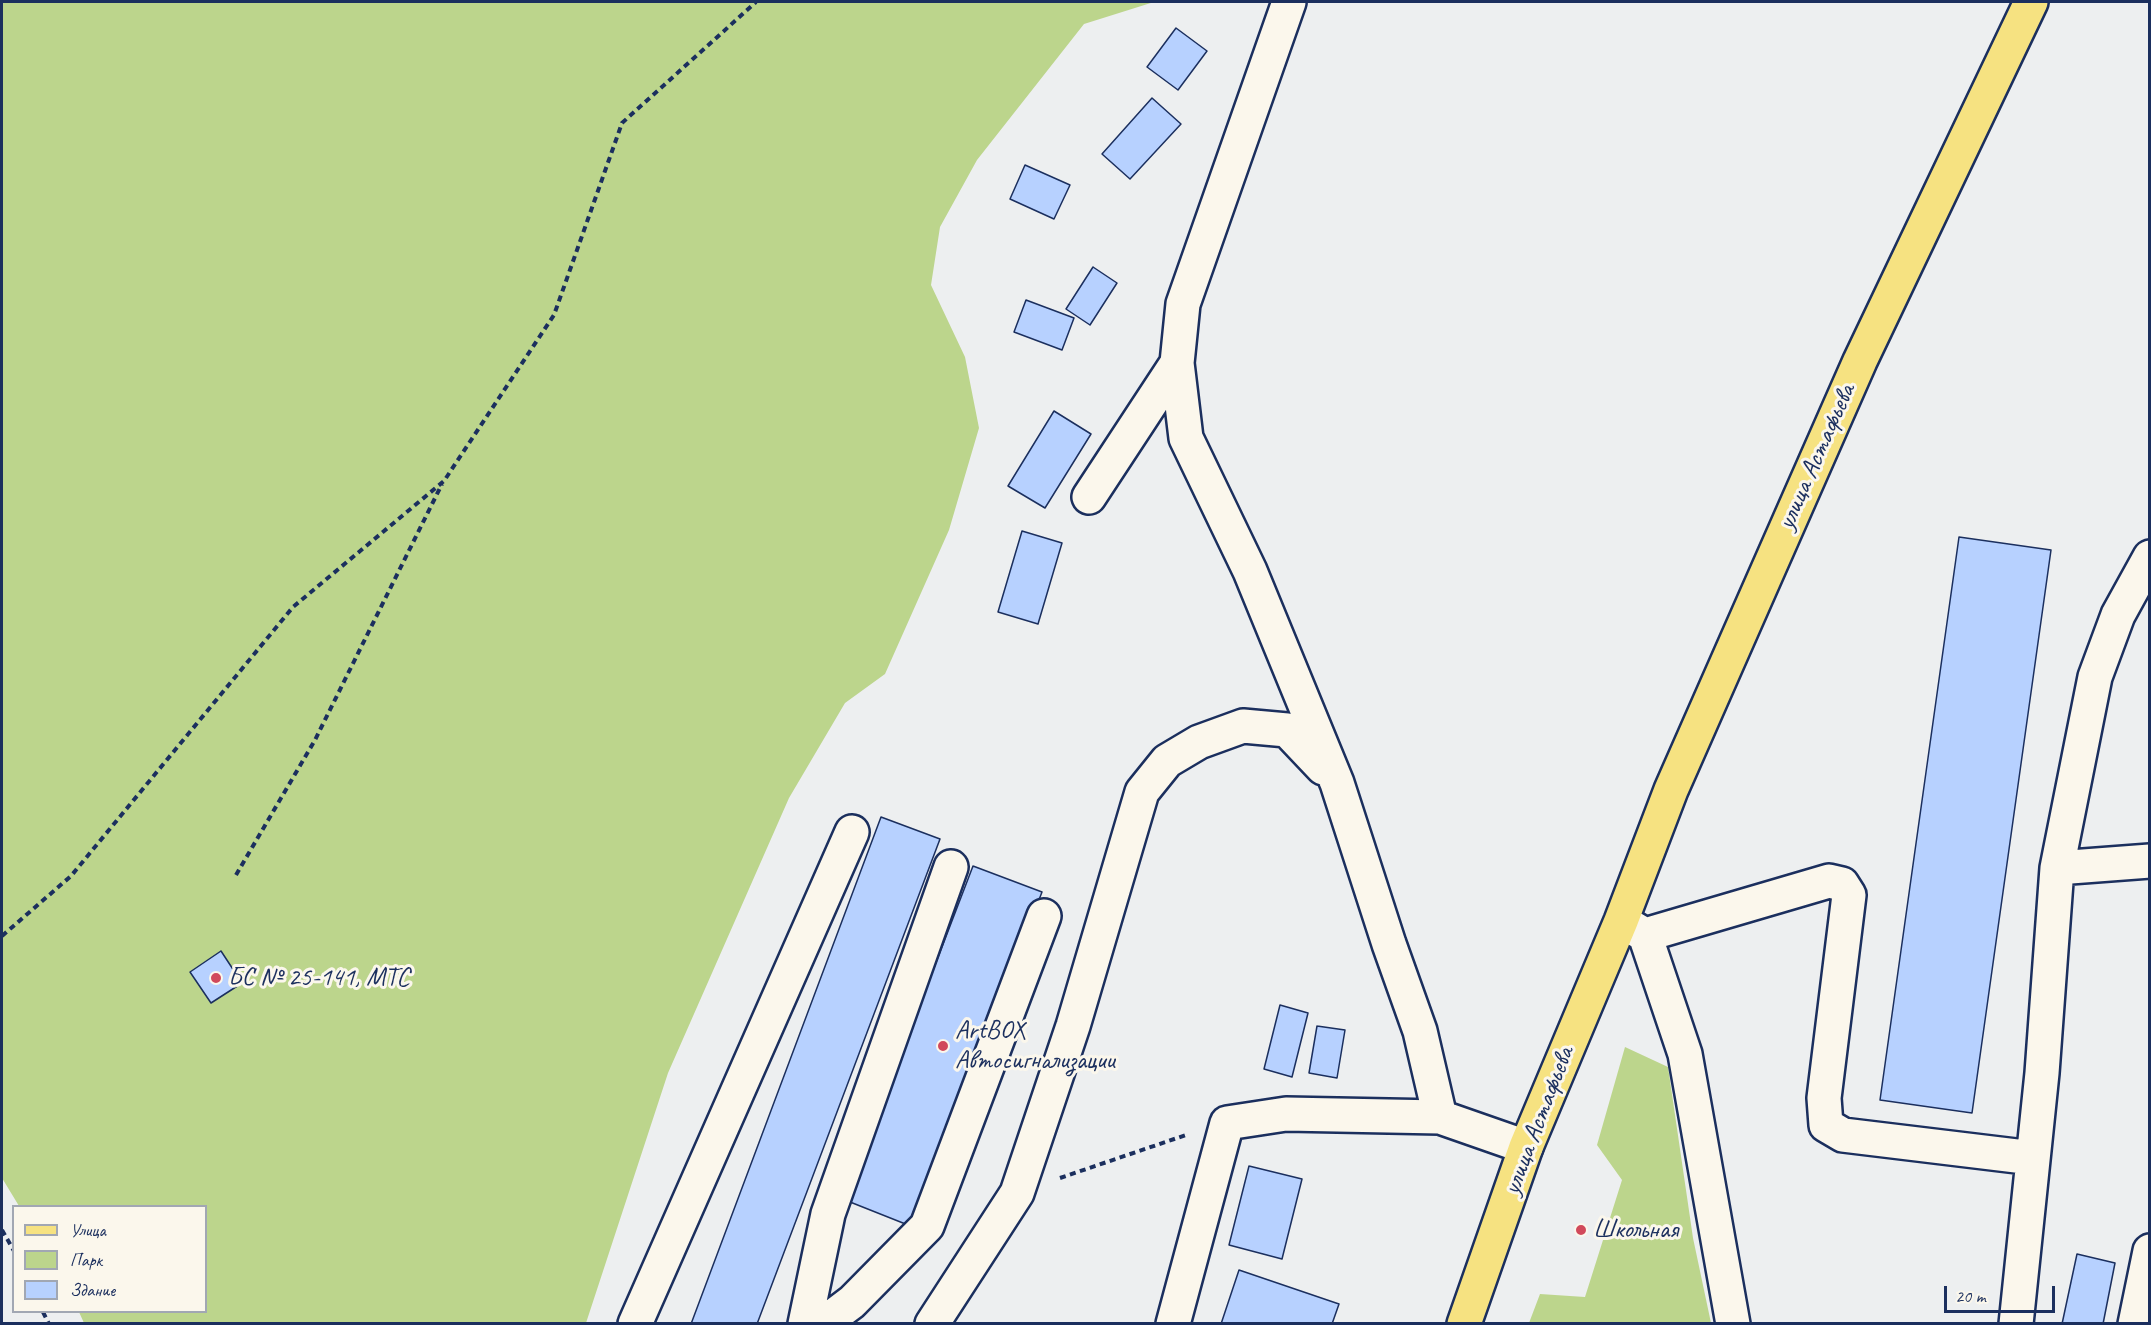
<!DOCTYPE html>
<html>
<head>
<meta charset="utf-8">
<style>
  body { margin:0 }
  #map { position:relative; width:2151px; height:1325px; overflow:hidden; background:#edeff0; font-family:Caveat,sans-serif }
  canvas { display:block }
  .frame { position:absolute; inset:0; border:3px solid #1b2f5e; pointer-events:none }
  .legend { position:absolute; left:12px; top:1205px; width:195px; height:108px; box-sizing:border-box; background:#fbf7ec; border:2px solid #a1a7b3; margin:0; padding:8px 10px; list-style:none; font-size:18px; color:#1b2f5e }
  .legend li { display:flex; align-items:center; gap:12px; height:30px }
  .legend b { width:30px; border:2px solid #a1a7b3 }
  .scale { position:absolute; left:1944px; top:1286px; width:111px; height:27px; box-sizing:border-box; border:3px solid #1b2f5e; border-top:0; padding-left:8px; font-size:18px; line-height:21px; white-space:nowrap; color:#1b2f5e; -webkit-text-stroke:4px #fbf7ec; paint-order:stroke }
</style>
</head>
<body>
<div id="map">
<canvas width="2151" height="1325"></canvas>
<div class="frame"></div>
<ul class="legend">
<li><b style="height:8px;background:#f6e281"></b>Улица</li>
<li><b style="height:16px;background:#bcd58c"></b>Парк</li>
<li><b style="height:16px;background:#b7d1ff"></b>Здание</li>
</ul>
<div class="scale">20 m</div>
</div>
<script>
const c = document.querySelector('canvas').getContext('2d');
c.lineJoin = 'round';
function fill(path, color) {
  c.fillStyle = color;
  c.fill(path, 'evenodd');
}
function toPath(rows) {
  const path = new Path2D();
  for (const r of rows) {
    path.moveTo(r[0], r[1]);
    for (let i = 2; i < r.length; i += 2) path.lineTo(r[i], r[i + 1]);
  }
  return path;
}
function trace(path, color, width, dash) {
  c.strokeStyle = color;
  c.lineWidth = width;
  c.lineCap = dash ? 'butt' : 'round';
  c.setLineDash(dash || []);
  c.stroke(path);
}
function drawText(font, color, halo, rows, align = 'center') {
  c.font = font + ' Caveat,sans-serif';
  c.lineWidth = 6;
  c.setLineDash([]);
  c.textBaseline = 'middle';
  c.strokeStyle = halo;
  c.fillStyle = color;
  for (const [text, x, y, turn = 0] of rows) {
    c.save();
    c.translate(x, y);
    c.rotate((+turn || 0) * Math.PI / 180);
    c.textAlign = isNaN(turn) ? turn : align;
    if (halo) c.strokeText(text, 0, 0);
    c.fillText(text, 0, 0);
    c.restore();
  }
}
const green = toPath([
  [2,2,1154,2,1084,24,977,160,940,227,931,285,965,357,979,428,949,530,885,674,845,703,789,798,668,1073,586,1323,84,1323,79,1312,206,1312,206,1206,19,1206,2,1178],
  [1625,1047,1668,1067,1693,1238,1711,1323,1529,1323,1540,1294,1585,1297,1622,1180,1597,1145]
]);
const building = toPath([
  [1176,28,1207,51,1178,90,1147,67,1176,28],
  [1152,98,1181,124,1130,179,1102,154,1152,98],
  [1025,165,1070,185,1054,219,1010,199,1025,165],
  [1093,267,1117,283,1090,325,1066,309,1093,267],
  [1026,300,1074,318,1062,350,1014,332,1026,300],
  [1054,411,1091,434,1045,508,1008,486,1054,411],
  [1022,531,1062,543,1038,624,998,612,1022,531],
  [1959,537,2051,550,1972,1113,1880,1100,1959,537],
  [881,817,940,839,757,1324,691,1324,881,817],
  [973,866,1042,892,913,1227,845,1200,973,866],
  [221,951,242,983,211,1003,190,972,221,951],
  [1280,1005,1308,1013,1292,1077,1264,1069,1280,1005],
  [1317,1026,1345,1030,1337,1078,1309,1073,1317,1026],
  [1249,1166,1302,1179,1282,1259,1229,1245,1249,1166],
  [2077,1254,2115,1263,2103,1324,2062,1324,2077,1254],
  [1239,1270,1339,1304,1332,1324,1221,1324,1239,1270]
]);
const path = toPath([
  [236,875,315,740,442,484],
  [2,936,71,876,293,607,444,481,554,315,622,123,756,2],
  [1060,1178,1186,1135],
  [2,1230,14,1251],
  [43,1312,49,1324]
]);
const minor = toPath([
  [1289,2,1183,304,1177,363,1186,438,1250,571,1337,783,1389,944,1420,1031,1440,1117,1526,1147],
  [1089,497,1177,363],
  [2057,868,2150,861],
  [1628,925,1645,935,1685,1054,1733,1324],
  [1645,935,1829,881,1842,884,1849,895,1824,1098,1826,1125,1843,1135,2033,1158],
  [635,1324,852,832],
  [805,1324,828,1214,951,867],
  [823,1324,852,1302,927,1226,1044,916],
  [932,1324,1017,1193,1073,1026,1142,792,1167,761,1199,742,1243,726,1287,730,1323,768],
  [1173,1324,1227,1123,1286,1114,1440,1117],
  [2016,1324,2042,1073,2057,868,2095,677,2118,615,2150,557],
  [2135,1324,2150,1251]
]);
const major = toPath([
  [1464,1324,1526,1147,1621,921,1671,790,1860,361,2031,2]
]);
const markers = [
  [216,978,6,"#d1495b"],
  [943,1046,6,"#d1495b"],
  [1581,1230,6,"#d1495b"]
];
const streetNames = [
  ["улица Астафьева",1817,457,-66],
  ["улица Астафьева",1539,1121,-69]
];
const poiNames = [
  ["БС № 25-141, МТС",228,978],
  ["ArtBOX",955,1031],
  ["Автосигнализации",955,1061],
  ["Школьная",1593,1230]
];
fill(green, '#bcd58c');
fill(building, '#b7d1ff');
trace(building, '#1b2f5e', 1.5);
trace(minor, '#1b2f5e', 38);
trace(major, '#1b2f5e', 38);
trace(path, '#1b2f5e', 4, [6, 4.5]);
trace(minor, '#fbf7ec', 33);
trace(major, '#f6e281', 33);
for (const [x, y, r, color] of markers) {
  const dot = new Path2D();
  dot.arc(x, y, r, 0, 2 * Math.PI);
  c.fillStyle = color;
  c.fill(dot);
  trace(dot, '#fbf7ec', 2);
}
drawText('26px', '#1b2f5e', '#fbf7ec', streetNames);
drawText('26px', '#1b2f5e', '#fbf7ec', poiNames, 'left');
</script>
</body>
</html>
